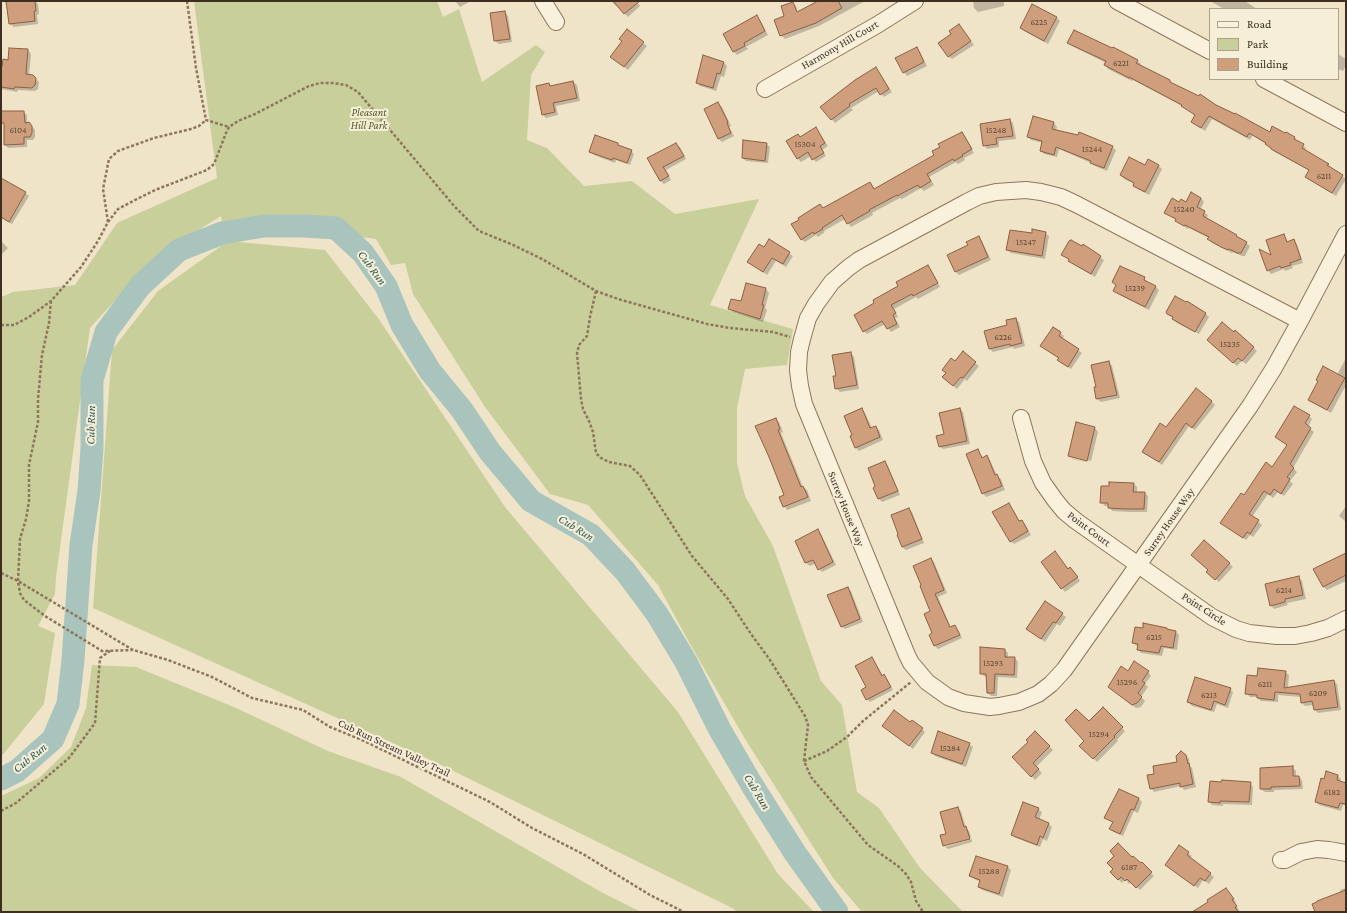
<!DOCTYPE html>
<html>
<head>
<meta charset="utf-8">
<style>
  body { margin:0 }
  #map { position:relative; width:1347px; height:913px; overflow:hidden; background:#f0e4c8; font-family:"Crimson Pro",serif }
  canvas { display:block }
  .frame { position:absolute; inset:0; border:2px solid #3d2e20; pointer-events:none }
  .legend { position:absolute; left:1209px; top:8px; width:130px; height:72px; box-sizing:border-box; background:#f7eed8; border:1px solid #ada18e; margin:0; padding:5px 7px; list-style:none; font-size:12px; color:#3d2e20 }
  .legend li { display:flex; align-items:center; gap:8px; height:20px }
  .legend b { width:20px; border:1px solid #ada18e }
</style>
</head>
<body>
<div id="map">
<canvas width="1347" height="913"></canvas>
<div class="frame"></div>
<ul class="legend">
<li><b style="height:5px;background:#faf1dc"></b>Road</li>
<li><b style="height:11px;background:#c9cf9b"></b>Park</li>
<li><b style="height:11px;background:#cf9f7d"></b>Building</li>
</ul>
</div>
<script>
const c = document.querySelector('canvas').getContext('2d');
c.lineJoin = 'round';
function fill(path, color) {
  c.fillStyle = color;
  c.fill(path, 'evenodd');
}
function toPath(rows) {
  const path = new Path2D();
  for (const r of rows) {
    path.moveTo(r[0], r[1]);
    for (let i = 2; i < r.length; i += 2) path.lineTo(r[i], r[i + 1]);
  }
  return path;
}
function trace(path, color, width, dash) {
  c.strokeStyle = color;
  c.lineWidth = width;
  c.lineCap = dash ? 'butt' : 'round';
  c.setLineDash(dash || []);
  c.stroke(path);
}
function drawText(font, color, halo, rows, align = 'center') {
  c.font = font + ' "Crimson Pro",serif';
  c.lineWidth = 4;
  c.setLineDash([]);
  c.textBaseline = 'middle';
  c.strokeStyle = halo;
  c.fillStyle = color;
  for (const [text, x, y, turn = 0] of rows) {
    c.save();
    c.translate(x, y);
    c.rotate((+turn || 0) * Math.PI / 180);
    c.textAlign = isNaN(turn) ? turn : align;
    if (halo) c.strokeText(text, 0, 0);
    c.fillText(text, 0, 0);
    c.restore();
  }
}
const green = toPath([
  [194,1,437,1,443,17,459,9,482,82,536,45,545,52,531,75,527,140,547,148,584,186,632,181,675,214,759,199,710,305,793,329,787,365,745,369,737,408,737,463,745,496,773,546,821,681,842,705,857,792,879,808,920,868,963,912,862,912,833,878,745,739,690,644,658,585,588,505,550,494,485,407,413,294,405,263,391,265,376,239,237,221,223,229,221,216,154,258,90,328,56,577,55,594,38,626,55,633,44,704,1,757,1,297,13,292,75,285,117,223,217,178],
  [228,241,325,250,378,318,505,507,678,712,778,874,814,912,736,912,734,909,437,763,93,608,112,350,158,291],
  [92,665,136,667,234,707,328,751,401,777,603,893,641,912,1,912,1,796,39,778,71,747,86,708]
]);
const shadow = toPath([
  [4,1,35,1,38,4,39,14,37,15,38,24,14,27,10,24,8,6],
  [455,1,471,1,460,7],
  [611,1,636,1,640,6,628,17,617,5,616,6],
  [819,1,865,1,819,26,785,39,781,35,786,17,793,3,796,6,798,13],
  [973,1,1004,1,1004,6,978,12,974,8],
  [1210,1,1245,1,1257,9,1224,9],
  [505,12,508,16,512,42,499,44,495,41,491,14],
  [756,16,760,20,768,35,746,47,748,49,737,55,734,52,724,34],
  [1057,18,1060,21,1048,44,1024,31,1021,27],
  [962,29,974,45,952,59,948,56],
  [643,43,647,46,628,70,615,60],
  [1068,43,1137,60,1141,64,1140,66,1170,81,1173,84,1270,133,1294,137,1297,141,1306,148,1305,151,1328,165,1346,179,1336,196,1310,180,1306,177,1310,171,1275,152,1266,144,1253,135,1250,140,1212,119,1205,131,1192,122,1196,115,1182,106,1133,80,1132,81,1108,69,1105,65,1106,63,1072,46],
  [916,48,920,52,927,66,907,76,904,72],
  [10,49,28,50,31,54,29,76,33,76,39,82,38,89,35,91,18,90,17,92,1,89,1,68,9,61],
  [1338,54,1346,59,1346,65,1343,71,1338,69],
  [724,63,727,66,724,77,721,76,716,91,700,86,697,83],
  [876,68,892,92,884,97,879,91,851,108,853,110,835,123,822,107],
  [573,82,577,85,580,101,556,106,558,115,546,118,543,115,549,84,552,87],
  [718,103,722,107,731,126,729,127,734,136,722,142,719,139],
  [23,112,27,115,27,123,29,123,35,130,35,137,33,140,27,140,27,147,8,148,5,145,5,125,2,123],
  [1010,120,1013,123,1016,139,999,141,999,147,987,149,984,145],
  [1054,123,1057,127,1056,130,1112,147,1116,150,1107,171,1095,166,1091,163,1059,149,1057,157,1044,154,1041,151,1043,143,1031,140,1028,137],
  [816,129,828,146,822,150,826,156,816,162,811,156,801,162,798,159,787,141,800,138],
  [961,133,965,136,974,153,964,158,965,160,958,164,956,162,929,177,934,185,924,191,921,188,902,199,900,198,872,213,873,215,851,227,845,219,824,231,825,232,818,237,816,235,805,242,801,239,820,205,824,209,870,183,875,189,936,155],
  [618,144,621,147,631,151,634,154,630,165,616,160,615,163,594,155,590,152],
  [676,144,680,147,686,159,666,170,671,180,664,184,660,181,649,159],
  [766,144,770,147,768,163,746,161,743,158],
  [1145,166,1159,166,1162,169,1149,195,1138,189,1134,186,1135,184,1124,179,1121,175],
  [1,182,25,193,29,196,12,224,1,218],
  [1201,198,1204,202,1200,210,1208,215,1206,219,1236,236,1240,239,1250,246,1245,256,1242,256,1233,252,1232,253,1212,243,1209,238,1189,228,1188,229,1180,224,1177,220,1165,213,1180,203,1187,203],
  [1045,233,1049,236,1045,259,1011,253,1007,250,1032,234],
  [1284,235,1288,242,1294,240,1297,244,1303,263,1292,266,1293,268,1285,271,1284,269,1271,274,1268,270,1272,257],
  [979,237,982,241,991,260,959,275,955,271,969,246],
  [769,240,793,256,786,267,776,261,767,275,749,262,765,248],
  [1,241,8,248,1,255],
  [1083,246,1104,260,1095,277,1073,264,1070,260,1062,255,1082,247],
  [928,266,931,270,940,287,918,299,916,297,894,309,898,317,895,318,900,327,891,332,885,324,867,334,864,331,876,304],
  [1144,278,1147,282,1156,287,1159,290,1149,310,1118,294,1115,291,1117,286,1113,282],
  [746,284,766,289,769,293,765,308,767,310,763,322,733,312,730,309,741,302],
  [1187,304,1205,313,1209,317,1199,334,1177,323,1173,319,1174,318,1168,313],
  [1015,319,1019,322,1025,346,1014,349,1013,347,993,352,990,349],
  [1054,328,1064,336,1062,339,1082,353,1071,369,1062,363,1059,360,1059,359,1042,346],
  [1235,331,1257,351,1246,364,1242,361,1237,366,1211,344],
  [851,353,854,357,859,389,840,392,836,388,837,376],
  [963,353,979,366,967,381,965,379,957,389,947,381,947,374,943,370,955,363],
  [1346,358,1346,385,1331,413,1313,403,1310,400,1337,375],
  [1109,362,1112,366,1120,398,1101,402,1097,399,1095,388,1097,387],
  [1211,401,1215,405,1195,430,1189,426,1162,465,1144,452,1166,428],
  [862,409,865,413,872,428,875,427,879,430,883,440,859,451,855,447,854,436],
  [960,409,963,412,970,444,943,449,940,446],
  [1309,416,1312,419,1308,427,1314,432,1293,468,1297,472,1290,481,1293,484,1284,496,1278,492,1273,498,1268,494,1252,517,1262,525,1253,537,1250,535,1246,540,1225,526,1244,496,1273,468,1288,446,1276,437],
  [775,419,779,422,783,432,781,433,803,487,807,490,811,501,787,510,784,506,785,495],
  [1077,424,1095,428,1098,432,1091,461,1071,456,1071,458,1090,463,1072,459,1069,455],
  [978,451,983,458,987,456,990,460,997,476,1001,479,1005,490,986,497,983,493],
  [884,462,888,466,900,495,882,502,879,499,874,488,877,487],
  [1134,484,1137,487,1137,493,1145,493,1148,496,1147,512,1129,512,1112,511,1109,506,1105,506,1101,502],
  [1009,504,1012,508,1020,522,1022,521,1025,524,1031,535,1014,544,1010,541],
  [1346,506,1346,522,1339,516],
  [909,509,912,512,924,543,906,550,902,547],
  [818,531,821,534,836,565,822,572,816,563,810,566,806,563,796,541],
  [1204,541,1233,567,1219,582,1208,572,1209,570],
  [1055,552,1069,570,1074,572,1080,581,1065,592,1042,562],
  [1346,554,1346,581,1327,590,1323,586],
  [931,559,934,562,947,593,938,597,951,628,955,626,958,630,962,638,938,649,935,646,930,635,934,634,932,612],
  [1299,577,1302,581,1306,599,1287,603,1288,605,1274,609,1271,605],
  [847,588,851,591,863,622,845,629,841,626],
  [1062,614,1066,617,1060,626,1057,624,1045,642,1027,629],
  [1176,632,1179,635,1177,650,1164,648,1162,656,1141,653,1138,649,1138,647,1133,643],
  [1005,650,1008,653,1008,658,1015,658,1018,662,1017,678,998,677,997,696,991,696,988,693,987,677,984,676,981,673],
  [872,658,875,662,883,676,884,676,887,679,893,690,870,702,867,699,868,687],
  [1128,672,1148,672,1151,676,1145,684,1148,687,1141,697,1145,701,1141,707,1136,708,1112,690],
  [1285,672,1289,675,1288,688,1334,681,1337,684,1341,710,1318,713,1315,710,1314,705,1305,706,1302,703,1301,697,1278,695,1278,702,1261,701,1257,697,1250,697,1246,693,1258,677],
  [1230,689,1233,692,1228,708,1217,704,1214,712,1192,706,1188,702],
  [1103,709,1125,731,1117,740,1118,741,1097,762,1081,746,1086,741,1089,723],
  [910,723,922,729,925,732,913,749,886,729],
  [1035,733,1053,750,1036,767,1042,773,1035,780,1013,757,1029,742],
  [969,744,973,747,966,767,935,756,932,752],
  [1185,755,1189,759,1190,766,1192,768,1196,787,1184,790,1181,786,1154,792,1151,788,1156,775,1178,762],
  [1292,767,1296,771,1296,777,1299,777,1302,780,1303,789,1274,790,1274,792,1265,792,1261,789],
  [1338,776,1341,779,1340,782,1346,784,1346,806,1343,805,1341,811,1319,805,1316,802,1324,780],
  [1222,783,1250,783,1253,787,1252,805,1223,804,1223,806,1212,805,1209,801],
  [1119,790,1139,799,1142,802,1138,813,1134,811,1123,836,1114,832,1111,829,1113,823,1105,818],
  [958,808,961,811,966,828,969,831,971,837,945,845,945,846,944,846,947,834],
  [1038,809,1042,812,1039,820,1049,824,1052,827,1047,841,1043,839,1040,847,1016,838,1012,835],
  [972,839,972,842,948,849,945,847],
  [1188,853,1192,856,1190,858,1214,877,1209,884,1203,880,1198,888,1166,865],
  [977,857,1008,867,1011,870,1003,897,982,890,979,887,981,882,974,879,970,876],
  [1132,858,1141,865,1142,864,1154,876,1140,890,1131,882,1129,884,1125,879,1122,883,1111,872],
  [1346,888,1346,912,1316,912,1341,893,1340,890],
  [1226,889,1236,902,1235,903,1240,912,1207,912]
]);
const river = toPath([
  [1,779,17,771,53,739,68,704,73,660,81,545,89,491,92,448,92,380,106,332,140,286,179,250,222,233,264,226,303,226,336,228,363,253,386,286,402,325,430,371,462,410,490,452,531,501,591,535,625,571,657,614,686,662,720,730,752,785,795,853,837,912]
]);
const building = toPath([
  [6,1,35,1,36,11,34,11,35,21,9,24,6,1],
  [613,1,640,1,624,14,613,1],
  [818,1,838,1,842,8,816,23,780,36,774,20,784,16,781,6,793,2,797,12,818,1],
  [1032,4,1057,17,1044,41,1020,28,1032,4],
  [505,11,510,39,494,41,490,13,505,11],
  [757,15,765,31,744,43,745,46,733,52,723,34,757,15],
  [959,24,971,41,948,57,938,43,951,34,949,31,959,24],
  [627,29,644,42,624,67,610,57,622,41,619,39,627,29],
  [1074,30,1112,48,1113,47,1138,60,1136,63,1170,80,1170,82,1199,96,1200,94,1216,105,1235,114,1235,113,1270,132,1272,126,1285,133,1286,132,1295,137,1294,139,1304,144,1302,148,1329,164,1327,165,1343,175,1332,193,1305,177,1309,170,1271,149,1271,148,1265,144,1266,143,1249,133,1247,137,1209,116,1201,128,1191,122,1195,115,1181,106,1182,105,1129,77,1129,78,1104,65,1106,61,1067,43,1074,30],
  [917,47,924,62,903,73,895,58,917,47],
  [9,48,28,49,26,74,33,75,36,78,35,85,32,88,15,87,14,89,1,87,1,67,2,67,3,59,8,60,9,48],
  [703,55,724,62,720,74,717,73,713,88,696,83,703,55],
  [876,67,889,89,880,95,876,88,849,104,850,106,831,120,820,107,855,80,876,67],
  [573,81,577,98,553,103,555,112,542,115,536,86,549,83,550,86,573,81],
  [718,102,728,122,727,123,731,133,718,139,704,109,718,102],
  [1,111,24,111,25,123,29,122,32,126,32,133,30,137,24,137,24,144,4,145,4,123,1,123,1,111],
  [1033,116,1054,122,1052,129,1078,135,1079,132,1113,146,1104,168,1090,163,1091,161,1056,147,1054,155,1040,151,1042,141,1027,137,1033,116],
  [1010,119,1013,136,996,138,997,144,983,146,980,124,1010,119],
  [816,127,825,143,820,146,824,153,812,160,808,152,797,159,786,141,798,134,800,137,816,127],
  [962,132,972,149,962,155,963,156,954,161,953,159,927,174,931,181,920,188,918,185,897,196,897,195,869,210,870,211,847,224,842,215,822,228,823,229,814,234,813,232,801,240,791,224,799,220,798,218,820,204,823,208,870,182,874,189,934,155,932,151,940,147,938,144,962,132],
  [595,135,618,143,618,145,632,150,627,163,613,158,612,160,589,152,595,135],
  [743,140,767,143,765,161,742,158,743,140],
  [676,143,684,156,663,167,669,176,660,181,647,158,676,143],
  [1129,157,1145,165,1148,159,1159,165,1145,192,1133,186,1134,183,1120,175,1129,157],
  [1,178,26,192,9,222,1,217,1,178],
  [1191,192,1201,198,1197,207,1205,211,1203,216,1237,235,1236,236,1247,242,1241,253,1237,253,1229,249,1228,250,1221,247,1207,239,1209,237,1185,225,1184,226,1175,221,1176,219,1164,213,1172,198,1179,202,1181,199,1186,202,1191,192],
  [1032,229,1046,232,1042,256,1006,250,1010,230,1032,233,1032,229],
  [1284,234,1287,242,1294,239,1301,259,1290,263,1291,265,1281,268,1280,266,1267,271,1259,249,1271,255,1266,240,1284,234],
  [979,236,988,257,955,272,947,255,968,245,966,242,979,236],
  [769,239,790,252,783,264,772,258,763,272,747,262,759,244,764,247,769,239],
  [1071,240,1082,246,1083,244,1101,256,1091,274,1068,261,1069,259,1061,255,1069,241,1071,240],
  [928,265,938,283,913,296,912,294,891,305,896,313,893,315,897,324,887,329,882,321,863,332,854,315,874,303,873,300,898,286,896,282,928,265],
  [1120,266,1145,277,1144,280,1156,286,1145,307,1113,291,1116,285,1112,282,1120,266],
  [746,283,766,288,762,305,764,305,760,319,728,309,731,299,741,301,746,283],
  [1175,296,1186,302,1187,301,1206,313,1195,332,1172,319,1173,317,1167,314,1166,312,1175,296],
  [1016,318,1022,343,1010,346,1010,344,989,349,984,331,1007,325,1006,320,1016,318],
  [1222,322,1234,332,1235,330,1254,347,1242,361,1238,358,1233,363,1207,340,1222,322],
  [1053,327,1061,332,1059,336,1079,349,1068,367,1057,360,1059,358,1040,346,1053,327],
  [963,351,976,362,963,378,961,377,953,386,942,377,946,373,942,370,951,358,955,361,963,351],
  [851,352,857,385,835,389,833,376,836,376,832,355,851,352],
  [1109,361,1117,395,1096,399,1094,387,1096,387,1091,365,1109,361],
  [1323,366,1345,378,1327,410,1308,400,1318,381,1316,380,1323,366],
  [1196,388,1212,401,1192,428,1186,423,1159,462,1142,452,1160,423,1166,427,1196,388],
  [1294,406,1310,415,1305,423,1311,428,1290,464,1294,468,1287,477,1290,479,1281,494,1274,489,1270,495,1264,491,1249,514,1259,520,1250,534,1247,532,1243,538,1220,523,1241,493,1244,495,1266,462,1272,467,1287,445,1275,437,1294,406],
  [862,408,870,428,876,426,880,437,855,448,850,436,852,435,844,416,862,408],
  [960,408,967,441,939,447,936,436,944,434,939,413,960,408],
  [776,418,780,429,778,430,793,467,801,487,803,486,808,497,783,507,779,497,784,495,769,457,755,426,776,418],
  [1076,422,1095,427,1087,461,1068,456,1076,422],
  [978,449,982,458,987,455,995,475,997,474,1002,486,982,494,966,454,978,449],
  [885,461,898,491,878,499,873,488,875,486,868,468,885,461],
  [1109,482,1134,483,1133,492,1145,492,1144,509,1125,509,1108,508,1108,503,1100,503,1101,486,1109,486,1109,482],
  [1009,503,1019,521,1022,520,1028,531,1010,542,992,512,1009,503],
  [909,508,922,539,902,547,897,535,898,534,891,515,909,508],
  [818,529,833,562,818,570,813,560,805,563,795,541,818,529],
  [1204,540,1230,563,1215,580,1206,572,1208,570,1191,555,1204,540],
  [1055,551,1068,569,1070,567,1078,577,1061,589,1041,562,1055,551],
  [1346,553,1346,575,1323,587,1313,569,1346,553],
  [931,558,944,590,935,594,950,627,955,625,960,635,934,646,929,635,932,633,924,614,930,611,920,586,921,585,913,566,931,558],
  [1299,576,1303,595,1285,599,1285,602,1270,606,1265,584,1299,576],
  [848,587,860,619,841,627,827,595,848,587],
  [1045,601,1063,613,1056,623,1053,622,1041,639,1026,629,1045,601],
  [1143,623,1167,628,1167,629,1176,631,1173,648,1161,646,1159,653,1137,650,1138,644,1132,643,1135,627,1143,628,1143,623],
  [980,647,1005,649,1005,657,1015,657,1014,675,995,674,994,693,987,693,986,674,980,674,980,647],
  [872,657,882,676,884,674,891,687,866,700,861,690,866,687,855,666,872,657],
  [1134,661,1149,671,1142,681,1145,683,1138,693,1142,697,1137,703,1132,705,1108,687,1121,666,1128,671,1134,661],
  [1258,668,1286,671,1284,688,1334,680,1338,707,1314,710,1312,701,1301,703,1300,694,1275,692,1274,700,1257,698,1257,695,1245,694,1247,675,1257,676,1258,668],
  [1195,677,1231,688,1225,705,1214,701,1211,710,1187,702,1195,677],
  [1103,707,1123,727,1114,736,1115,737,1093,759,1079,746,1084,741,1065,720,1076,709,1089,721,1103,707],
  [894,710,910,722,912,720,923,728,909,746,882,726,894,710],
  [938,731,970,743,962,764,931,753,938,731],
  [1035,731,1050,746,1033,763,1039,769,1031,777,1012,757,1028,742,1026,740,1035,731],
  [1181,751,1186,755,1188,764,1189,763,1193,784,1180,787,1180,783,1150,789,1147,775,1154,774,1153,766,1177,762,1176,756,1181,751],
  [1293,766,1293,776,1299,776,1300,786,1271,787,1271,789,1260,789,1260,768,1293,766],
  [1326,771,1338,775,1337,780,1346,783,1346,804,1340,803,1338,808,1315,802,1321,778,1324,779,1326,771],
  [1222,780,1251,782,1249,802,1220,801,1220,803,1208,802,1210,781,1221,782,1222,780],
  [1119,789,1139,798,1134,810,1131,809,1120,834,1109,829,1113,822,1104,818,1119,789],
  [1023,802,1039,808,1035,817,1049,823,1043,838,1040,836,1037,845,1011,835,1023,802],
  [958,807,964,827,966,826,970,839,943,846,940,835,946,834,940,812,958,807],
  [1118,843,1132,857,1133,856,1141,863,1142,862,1152,872,1136,888,1127,879,1125,881,1121,877,1118,880,1110,872,1113,869,1107,863,1114,856,1110,851,1118,843],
  [1179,845,1189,852,1187,855,1211,873,1205,881,1200,878,1194,886,1165,865,1179,845],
  [976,856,1008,866,999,894,978,887,980,880,969,876,976,856],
  [1226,888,1234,899,1232,900,1237,906,1235,907,1238,912,1192,912,1208,902,1207,900,1226,888],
  [1346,890,1346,912,1315,912,1312,904,1317,902,1317,901,1346,890]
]);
const path = toPath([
  [187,1,196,68,206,120,229,127],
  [108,222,103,189,109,159,118,151,154,138,191,129,199,126,206,120],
  [596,291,590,317,587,336,579,345,577,353,581,399,583,409,589,421,593,432,596,453,601,458,609,462,630,466,640,475,692,556,728,599,751,634,770,660,805,716,808,725,804,761,811,777,868,845,898,866,906,874,911,882,916,901,923,912],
  [51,301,49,323,42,355,38,399,38,422,29,465,29,501,26,519,20,539,18,581,20,593,24,600,45,616,102,651,133,650],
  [1,325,14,325,29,317,51,301,81,267,98,241,108,222,118,209,137,199,155,190,207,170,214,164,226,133,229,127,238,121,255,114,309,86,320,83,333,83,346,85,358,92,455,207,479,231,511,244,542,259,596,291,618,299,707,324,730,328,773,332,790,337],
  [1,573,18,581,133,650,168,660,212,677,252,698,303,710,330,727,362,740,490,802,532,828,583,854,650,895,684,912],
  [804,761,827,751,847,737,863,721,911,682],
  [1,811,16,803,69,758,95,723,100,658,110,651]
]);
const street = toPath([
  [543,1,556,22],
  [1117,1,1210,51],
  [1264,79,1346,123],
  [765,89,877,25,915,1],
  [1300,321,1076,204,1061,197,1041,192,1026,190,996,192,979,196,967,202,859,260,848,268,832,282,816,304,808,318,802,339,799,352,798,370,800,386,804,404,907,655,911,663,927,682,948,697,964,703,990,707,999,706,1019,702,1038,694,1051,684,1064,670,1250,406,1274,368,1300,321,1346,234],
  [1021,418,1033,461,1043,483,1055,500,1064,511,1076,521,1212,617,1236,629,1249,633,1277,636,1295,636,1311,633,1328,628,1346,619],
  [1281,860,1285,860,1301,852,1317,849,1329,850,1346,853]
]);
const numberNames = [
  ["6225",1039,22],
  ["6221",1121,63],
  ["6104",18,130],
  ["15248",996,130],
  ["15304",805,144],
  ["15244",1092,149],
  ["6211",1324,176],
  ["15240",1184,209],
  ["15247",1026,242],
  ["15239",1135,288],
  ["6226",1003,337],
  ["15235",1230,344],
  ["6214",1284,590],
  ["6215",1154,637],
  ["15293",993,663],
  ["15296",1127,682],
  ["6211",1265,684],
  ["6209",1318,693],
  ["6213",1209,695],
  ["15294",1099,734],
  ["15284",950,748],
  ["6182",1332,792],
  ["6187",1129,867],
  ["15288",989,871]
];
const streetNames = [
  ["Harmony Hill Court",840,45,-30],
  ["Surrey House Way",846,509,68],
  ["Surrey House Way",1169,522,-55],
  ["Point Court",1089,529,37],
  ["Point Circle",1204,609,33],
  ["Cub Run Stream Valley Trail",394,748,25]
];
const parkNames = [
  ["Pleasant",369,113],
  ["Hill Park",369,126]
];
const waterNames = [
  ["Cub Run",372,268,54],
  ["Cub Run",91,425,-89],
  ["Cub Run",576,528,32],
  ["Cub Run",30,758,-39],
  ["Cub Run",757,792,59]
];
fill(green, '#c9cf9b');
fill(shadow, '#0003');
trace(river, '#a9c4bc', 23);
fill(building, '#cf9f7d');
trace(building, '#8d5f41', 1);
trace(street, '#8d765c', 18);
trace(path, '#8d765c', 2.5, [3, 2]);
trace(street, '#faf1dc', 16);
drawText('9px', '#624a37', null, numberNames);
drawText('11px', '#3d2e20', '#f7eed8', streetNames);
drawText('italic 11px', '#4d5a26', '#f7eed8', parkNames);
drawText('italic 12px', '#2f5d5a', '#f7eed8', waterNames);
</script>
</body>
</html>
